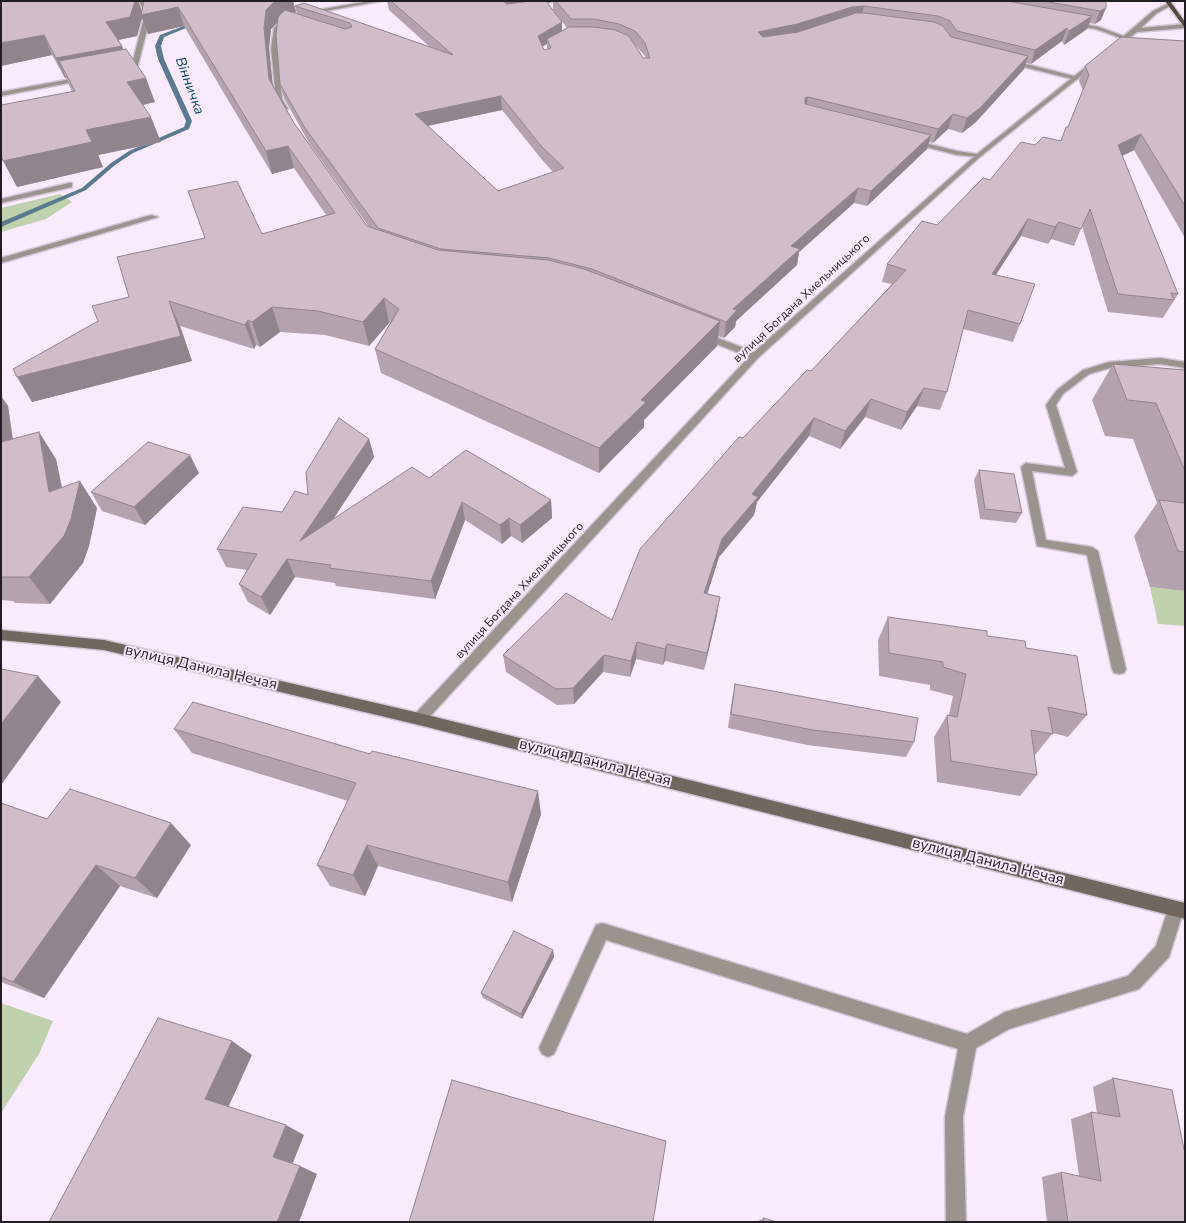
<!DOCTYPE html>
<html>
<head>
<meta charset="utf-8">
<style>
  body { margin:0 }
  #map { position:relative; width:1186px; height:1223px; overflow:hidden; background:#f9ebfd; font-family:"Nunito Sans",sans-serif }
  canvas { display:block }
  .frame { position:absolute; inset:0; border:2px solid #211d23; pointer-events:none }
</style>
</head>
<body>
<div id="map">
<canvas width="1186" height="1223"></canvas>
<div class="frame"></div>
</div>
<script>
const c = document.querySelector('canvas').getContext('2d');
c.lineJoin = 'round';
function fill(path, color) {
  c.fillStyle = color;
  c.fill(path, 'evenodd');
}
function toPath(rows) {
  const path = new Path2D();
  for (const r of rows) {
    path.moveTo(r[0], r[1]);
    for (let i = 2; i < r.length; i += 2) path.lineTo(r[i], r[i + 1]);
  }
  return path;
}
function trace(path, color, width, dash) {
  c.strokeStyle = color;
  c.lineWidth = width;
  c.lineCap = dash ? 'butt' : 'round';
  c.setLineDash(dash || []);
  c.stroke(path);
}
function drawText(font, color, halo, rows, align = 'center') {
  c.font = font + ' "Nunito Sans",sans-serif';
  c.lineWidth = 4;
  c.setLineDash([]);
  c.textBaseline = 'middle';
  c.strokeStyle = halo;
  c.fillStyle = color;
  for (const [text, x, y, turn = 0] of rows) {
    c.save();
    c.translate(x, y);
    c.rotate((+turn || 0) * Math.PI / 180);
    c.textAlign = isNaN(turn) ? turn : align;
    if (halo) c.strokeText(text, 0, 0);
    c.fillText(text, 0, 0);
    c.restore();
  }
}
const green = toPath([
  [60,194,72,202,46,219,1,232,1,208],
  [1150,587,1185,591,1185,626,1158,624],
  [1,1003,53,1021,39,1054,1,1113]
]);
const stream = toPath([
  [197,21,201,22,164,37,161,46,164,59,192,121,189,129,133,153,115,165,86,190,1,227,1,222,82,188,111,163,129,151,184,127,186,121,158,59,155,46,160,35,197,21]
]);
const lane = toPath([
  [139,1,144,1,151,14,137,69,124,73,122,70,131,68,145,14,139,1],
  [1073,22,1099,27,1129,38,1126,40,1096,29,1071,25,1073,22],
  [1010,60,1078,77,1079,78,1076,80,1008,63,1010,60],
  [82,77,84,80,1,96,1,92,82,77],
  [913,140,957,151,983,155,979,157,957,155,911,143,911,141,913,140],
  [69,183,72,183,72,187,1,203,1,199,69,183],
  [151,215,158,217,1,263,1,258,151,215],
  [1160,358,1185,362,1185,368,1160,364,1110,368,1089,374,1063,394,1056,405,1077,472,1072,476,1032,471,1046,540,1092,547,1098,551,1126,669,1124,673,1119,674,1114,673,1112,669,1087,555,1037,546,1021,467,1026,463,1065,468,1046,405,1057,390,1083,370,1109,362,1160,358],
  [1176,901,1182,903,1184,909,1169,957,1139,989,1009,1029,976,1048,963,1117,966,1222,946,1222,945,1117,958,1049,606,940,554,1054,548,1057,542,1054,539,1048,596,925,602,923,967,1034,1005,1012,1128,976,1156,946,1170,903,1176,901]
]);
const street = toPath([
  [369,1,382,1,297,16,288,20,279,29,277,48,282,99,288,109,283,110,276,99,271,48,274,28,284,18,294,14,369,1],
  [1167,4,1172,5,1157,13,1141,28,1185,24,1185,28,1137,32,1116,48,1112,48,1112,46,1153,11,1167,4],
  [1092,62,1097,63,981,156,758,358,424,723,419,725,414,723,412,719,414,715,749,357,699,337,699,333,705,333,754,352,977,154,1092,62]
]);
const secondary = toPath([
  [1,630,104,640,419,713,1185,903,1185,919,419,725,104,650,1,640,1,630]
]);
const primary = toPath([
  [1165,1,1170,1,1185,22,1185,28,1165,1]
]);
const wall = toPath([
  [1,1,138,1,142,11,144,1,293,1,296,12,293,13,297,14,295,6,430,47,389,10,387,1,1106,1,1101,20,1095,24,1090,23,1087,29,1064,45,1062,41,1031,64,1026,63,1024,69,976,122,962,133,948,129,933,143,929,142,927,149,867,206,854,203,799,252,797,265,736,321,735,327,724,338,718,336,717,346,644,420,644,427,599,473,381,373,375,349,390,323,389,323,369,346,325,335,280,332,260,347,256,345,254,349,180,326,192,361,32,402,98,321,129,297,262,234,326,215,294,168,272,174,184,26,148,34,142,18,137,36,118,40,155,102,143,105,161,142,98,155,103,167,17,187,72,92,66,78,65,78,52,55,1,66],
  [553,2,553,10,567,28,562,31,547,3],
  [277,23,280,84,284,98,309,143,369,227,367,226,294,123,273,86,269,48,271,29],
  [547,44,547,49,544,50,542,47],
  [634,44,645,56,645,58,643,58],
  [502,110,543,161,553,172,498,191,428,126],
  [1185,41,1185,238,1134,150,1122,156,1178,294,1163,318,1108,312,1082,226,1074,246,1051,239,1048,244,1021,236,996,275,1020,324,1013,342,963,329,947,392,940,410,917,406,901,430,865,417,840,449,809,436,757,502,754,515,719,557,707,594,717,615,704,670,665,661,663,665,636,659,630,677,603,672,574,704,557,705,506,672,503,655,612,620,743,438,811,371,892,284,882,282,887,264,937,225,990,180,1035,145,1061,141,1068,127,1083,91,1079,81,1085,66],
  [1113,364,1185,370,1185,591,1150,587,1134,536,1157,503,1133,439,1105,436,1092,400],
  [1,396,8,406,13,439,56,459,62,487,97,508,89,546,83,563,50,604,15,603,13,601,1,600],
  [369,439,374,457,334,518,429,478,551,500,552,518,522,543,511,536,502,544,465,520,435,599,336,586,335,583,295,577,270,615,248,602,239,584,247,570,226,567,217,549,282,512,308,495],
  [979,470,1022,513,1016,523,980,519,974,480],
  [199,473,145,525,102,511,91,492],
  [888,617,987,636,1026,648,1087,715,1068,737,1053,733,1035,755,1034,755,1037,775,1020,796,937,782,934,737,947,715,949,715,953,696,930,690,930,685,879,676,878,640],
  [735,684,914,742,906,757,807,745,728,728,732,699],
  [174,729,541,814,512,902,378,866,365,896,330,886,317,865,348,801,192,753],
  [1,803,47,819,191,845,157,898,120,886,44,998,1,982],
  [553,950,554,957,522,1019,483,998,481,993],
  [1113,1078,1185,1222,1047,1222,1042,1177,1061,1172,1079,1176,1071,1119,1091,1112,1097,1113,1093,1087],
  [764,1218,776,1222,756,1222]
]);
const shadedWall = toPath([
  [135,1,138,1,143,14,178,7,184,26,148,34,142,18,137,36,113,41,106,22],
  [275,1,293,1,296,12,283,17,271,29,269,48,274,100,269,79,264,28,266,10],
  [502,1,553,1,553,2,505,11],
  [864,6,861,18,756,45,758,32,852,7],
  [1106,8,1101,20,1095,24,1100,11],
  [1092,16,1087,29,1064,45,1069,31],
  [562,22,562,35,547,39,547,44,538,49,538,36],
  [1067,28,1062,41,1031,64,1035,50],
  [44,35,52,55,1,66,1,43],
  [122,46,129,66,59,61,66,78,65,78,56,58],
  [1028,56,1024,69,976,122,962,133,967,118],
  [146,78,155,102,137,106,127,82],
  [501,96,502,110,417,128,415,114],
  [808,97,805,111,805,98],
  [953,114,948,129,933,143,938,129],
  [151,117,161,142,98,155,103,167,17,187,3,161,86,130],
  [1141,134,1134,150,1110,162,1118,145],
  [931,135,927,149,867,206,871,191],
  [288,146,294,168,272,174,266,151],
  [858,188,854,203,799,252,797,265,736,321,735,327,724,338,726,322,733,309,791,246],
  [1028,219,1021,236,985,291,992,274],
  [1059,222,1051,239,1048,244,1055,227],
  [384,298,389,323,369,346,363,322],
  [169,301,180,326,192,361,32,402,17,377],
  [272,307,280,332,260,347,252,322],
  [248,320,256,345,254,349,245,325],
  [720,321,717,346,644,420,644,427,599,473,599,448,641,400],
  [924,388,917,406,901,430,907,412],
  [1,396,8,406,17,471,1,448],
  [871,399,865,417,840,449,845,431],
  [814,418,809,436,757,502,754,515,719,557,702,611,704,593,722,539,752,494],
  [39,432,56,459,68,519,49,492],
  [369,439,374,457,307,559,300,541],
  [190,455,199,473,145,525,134,507],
  [80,481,97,508,89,546,83,563,50,604,29,577],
  [551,500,552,518,522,543,520,525],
  [462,502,465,520,435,599,431,581],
  [509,518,511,536,502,544,500,525],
  [287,559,295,577,270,615,261,597],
  [720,597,717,615,704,670,707,653],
  [637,642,636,659,630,677,631,661],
  [667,644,665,661,663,665,665,649],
  [604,655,603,672,574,704,573,688],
  [38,676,61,702,1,785,1,724],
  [538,791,541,814,512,902,508,882],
  [171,823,191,845,157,898,135,878],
  [367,845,378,866,365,896,353,875],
  [96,865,120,886,44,998,13,982],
  [553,950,554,957,522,1019,521,1014],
  [232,1041,252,1055,227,1110,205,1099],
  [286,1125,304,1135,292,1165,273,1157],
  [300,1166,317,1174,299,1222,277,1222]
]);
const building = toPath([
  [1,1,135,1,130,17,106,22,122,46,56,58,44,35,1,43,1,1],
  [144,1,275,1,266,10,264,28,269,79,294,123,367,226,438,250,548,260,584,269,720,321,641,400,646,402,599,448,375,349,399,309,384,298,363,322,318,311,272,307,252,322,248,320,245,325,169,301,181,336,17,377,13,369,98,321,92,306,129,297,117,257,205,238,188,191,237,181,262,234,335,213,288,146,266,151,178,7,141,15,144,1],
  [391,1,503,1,507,4,531,1,546,1,562,22,538,36,544,50,551,48,547,39,569,27,594,27,615,30,629,36,643,58,650,58,645,43,635,31,619,24,594,19,571,19,556,1,1007,1,1092,16,1069,31,1067,28,1035,50,957,31,950,21,938,16,864,6,852,7,797,24,758,32,763,37,798,32,856,13,864,13,934,22,943,26,951,37,1028,56,980,108,967,118,953,114,938,129,808,97,805,98,805,104,931,135,871,191,858,188,791,246,800,249,733,309,737,310,726,322,592,269,549,258,441,249,378,228,305,128,280,84,276,35,278,17,285,10,345,29,352,27,350,23,295,6,304,3,453,55,391,1],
  [501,96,542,147,564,168,498,191,415,114,501,96],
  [1043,1,1106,1,1106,8,1100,11,1043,1],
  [1121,37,1185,41,1185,206,1141,134,1118,145,1178,294,1171,293,1174,300,1118,294,1090,209,1081,229,1059,222,1055,227,1028,219,992,274,1035,284,1020,324,968,310,947,392,924,388,907,412,871,399,845,431,814,418,752,494,758,497,722,539,704,593,720,597,707,653,667,644,665,649,637,642,631,661,604,655,573,688,556,689,503,655,566,593,612,620,640,549,739,437,743,438,807,370,811,371,906,270,887,264,922,221,937,225,983,178,990,180,1021,142,1035,145,1043,137,1061,141,1066,127,1068,127,1089,75,1085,66,1121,37],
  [126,49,146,78,127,82,151,117,86,130,92,142,3,161,1,155,1,105,75,91,59,61,126,49],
  [1113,364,1185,370,1185,471,1156,403,1127,400,1113,364],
  [339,418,369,439,300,541,412,467,429,478,466,450,551,500,520,525,509,518,500,525,462,502,431,581,329,568,331,565,287,559,261,597,239,584,257,554,217,549,243,507,282,512,295,491,308,495,306,472,339,418],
  [39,432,49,492,80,481,71,519,64,536,29,577,1,577,1,442,39,432],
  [148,442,190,455,134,507,91,492,148,442],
  [979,470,1014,474,1022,513,985,509,979,470],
  [1159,500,1185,503,1185,552,1178,551,1159,500],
  [888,617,987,631,987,636,1025,641,1026,648,1077,656,1087,715,1048,707,1053,734,1031,730,1037,775,951,761,947,715,957,717,966,674,943,667,943,662,889,653,888,617],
  [1,669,38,676,1,724,1,669],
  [735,684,918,718,914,742,813,730,731,714,735,684],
  [193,702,370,754,372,751,538,791,508,882,367,845,353,875,317,865,356,783,174,729,193,702],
  [70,789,171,823,135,878,96,865,13,982,1,977,1,803,47,819,70,789],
  [514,931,553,950,521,1014,481,993,514,931],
  [158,1018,232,1041,205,1099,286,1125,273,1157,300,1166,277,1222,49,1222,158,1018],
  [1113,1078,1172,1090,1185,1154,1185,1222,1068,1222,1061,1172,1101,1181,1091,1112,1120,1117,1113,1078],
  [452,1080,666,1141,653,1222,409,1222,452,1080],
  [764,1218,776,1222,763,1222,764,1218]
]);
const farStreetnames = [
  ["вулиця Богдана Хмельницького",802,299,-43],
  ["вулиця Богдана Хмельницького",520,591,-47]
];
const farWaternames = [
  ["Вінничка",189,86,70]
];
const streetNames = [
  ["вулиця Данила Нечая",201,668,13],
  ["вулиця Данила Нечая",595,763,14],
  ["вулиця Данила Нечая",988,862,14]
];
fill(green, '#bfd1ad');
fill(stream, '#5b7990');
trace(lane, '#d2c6d6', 3);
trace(street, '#d2c6d6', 3);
trace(secondary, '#d2c6d6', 3);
trace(primary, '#d2c6d6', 3);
fill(lane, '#9b938d');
fill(street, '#9b938d');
fill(secondary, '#72675e');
fill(primary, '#55483e');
fill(wall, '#b4a3ae');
fill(shadedWall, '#92848d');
fill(building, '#d1bdca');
trace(building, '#92848d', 1);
drawText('12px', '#211d23', '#f9ebfd', farStreetnames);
drawText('italic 14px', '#054360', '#f9ebfd', farWaternames);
drawText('15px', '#211d23', '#f9ebfd', streetNames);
</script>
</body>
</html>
